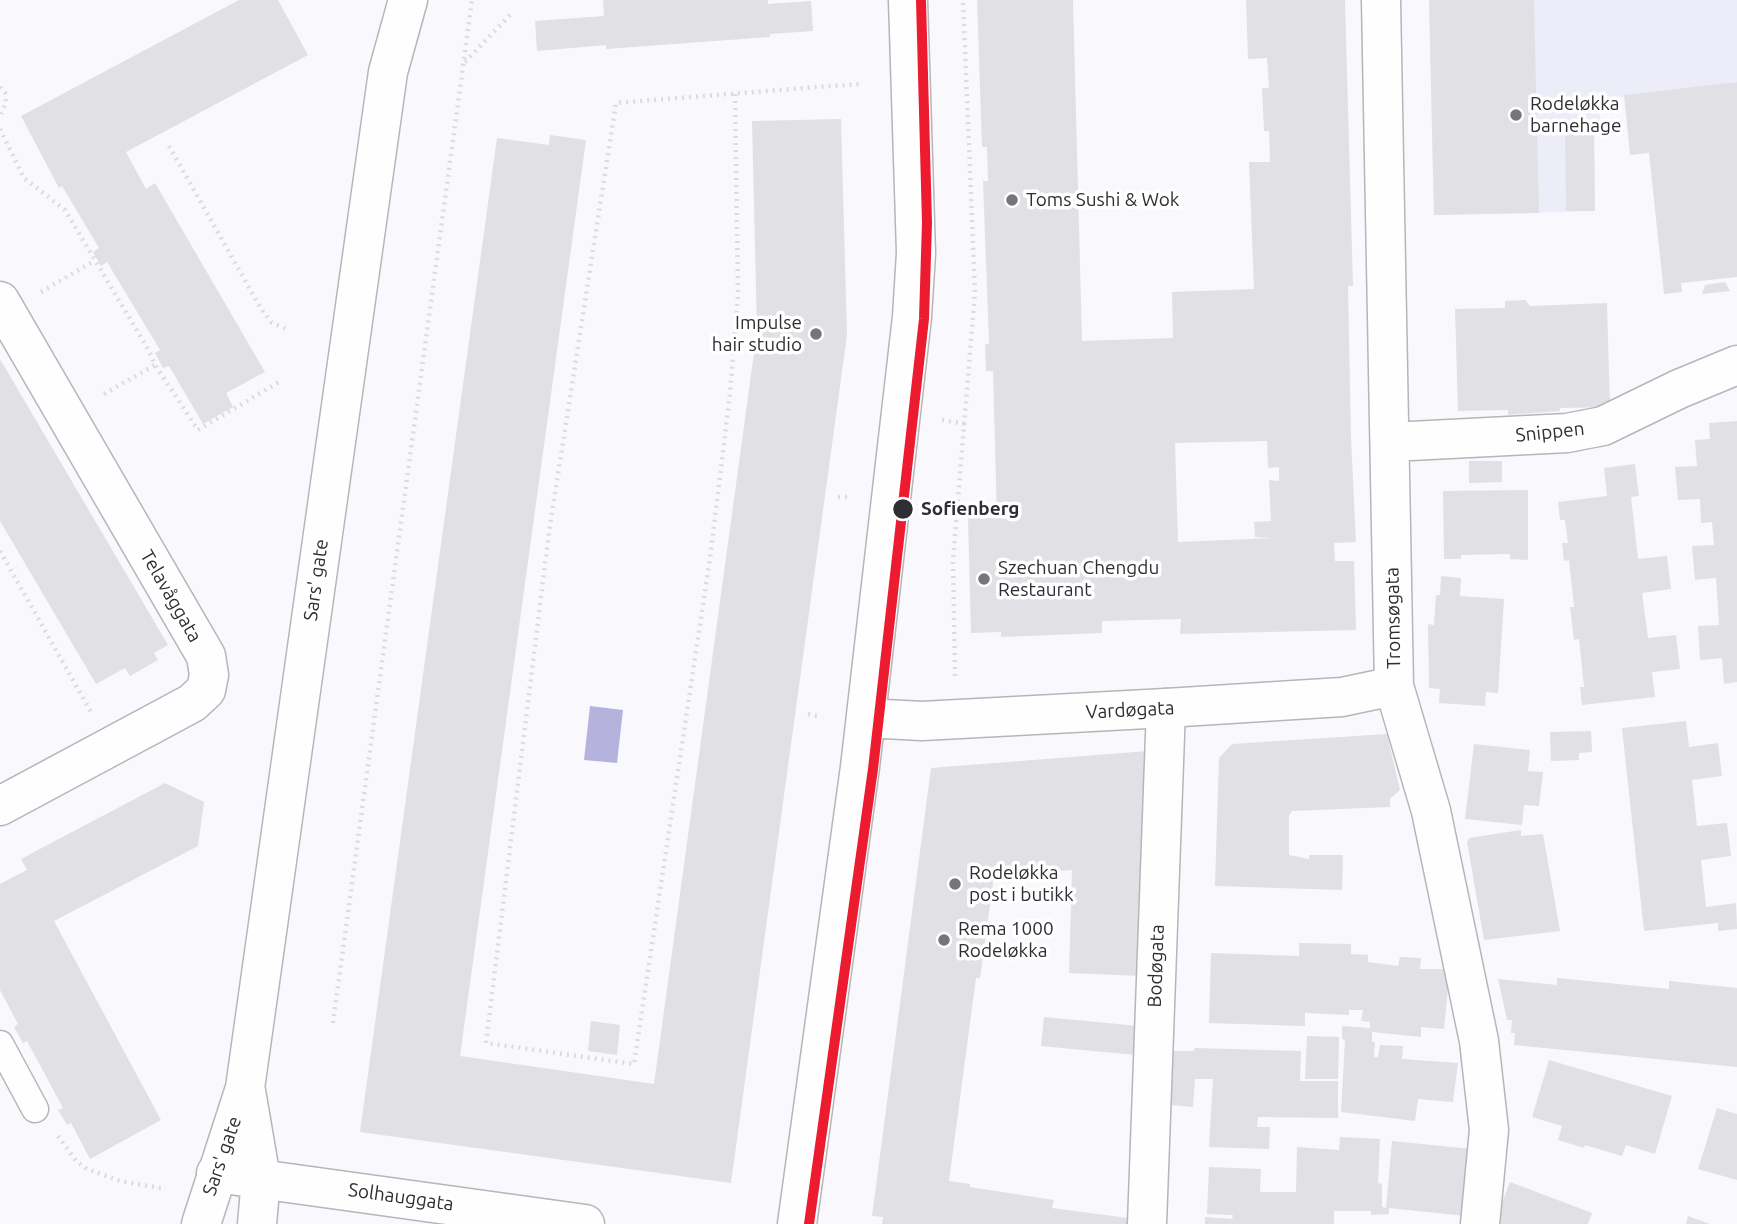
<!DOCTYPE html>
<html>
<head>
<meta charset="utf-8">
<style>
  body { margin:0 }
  canvas { display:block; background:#f8f8fd }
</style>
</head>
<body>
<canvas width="1737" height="1224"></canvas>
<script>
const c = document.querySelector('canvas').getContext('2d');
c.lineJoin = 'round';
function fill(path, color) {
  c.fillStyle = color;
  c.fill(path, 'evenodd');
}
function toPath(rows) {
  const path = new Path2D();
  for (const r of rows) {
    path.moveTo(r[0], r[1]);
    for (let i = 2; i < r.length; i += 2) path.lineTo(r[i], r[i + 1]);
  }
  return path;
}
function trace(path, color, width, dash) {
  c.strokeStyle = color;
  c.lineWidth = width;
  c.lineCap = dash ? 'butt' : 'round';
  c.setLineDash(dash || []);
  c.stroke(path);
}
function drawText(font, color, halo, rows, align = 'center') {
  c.font = font + ' Ubuntu,sans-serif';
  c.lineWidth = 7;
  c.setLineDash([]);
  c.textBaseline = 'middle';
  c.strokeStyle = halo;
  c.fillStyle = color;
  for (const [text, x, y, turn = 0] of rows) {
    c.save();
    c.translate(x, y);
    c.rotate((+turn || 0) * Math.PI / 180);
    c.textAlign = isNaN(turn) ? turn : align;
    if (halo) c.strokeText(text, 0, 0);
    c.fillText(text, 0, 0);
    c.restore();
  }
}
const built = toPath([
  [1429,0,1737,0,1737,82,1600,100,1600,131,1594,131,1595,211,1434,215]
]);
const water = toPath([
  [590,706,623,710,617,763,584,760]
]);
const building = toPath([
  [239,0,278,0,308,55,126,152,146,189,155,183,265,372,226,393,233,407,203,424,169,366,163,368,155,353,160,350,107,262,101,266,93,252,99,248,62,186,59,188,21,116],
  [603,0,768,0,768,4,811,1,813,31,770,34,770,37,606,49,606,45,537,51,535,21,604,16],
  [977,0,1073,0,1082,341,1173,338,1172,292,1254,289,1249,162,1270,162,1269,131,1264,131,1262,88,1269,88,1267,58,1248,59,1246,0,1345,0,1353,286,1348,286,1351,439,1356,542,1334,543,1335,561,1354,561,1356,630,1180,634,1181,619,1102,621,1102,633,1001,637,1001,632,971,633,968,518,997,518,993,371,986,371,985,344,989,344,983,181,988,181,987,147,982,147],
  [1267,441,1268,468,1279,467,1279,481,1269,480,1271,521,1254,522,1255,537,1273,538,1178,542,1175,443],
  [1429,0,1534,0,1539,213,1434,215],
  [1737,82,1737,277,1681,283,1682,292,1664,294,1649,153,1630,155,1624,95],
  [841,119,847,335,731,1183,360,1132,497,138,549,145,550,135,586,140,460,1056,654,1084,757,331,752,121],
  [1594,130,1595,211,1566,211,1565,131],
  [1725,282,1730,291,1702,294,1705,285],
  [1525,300,1530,306,1607,303,1610,407,1560,408,1560,411,1508,415,1508,410,1458,411,1455,309,1505,308,1505,301],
  [0,359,168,645,154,653,158,660,130,676,125,668,96,684,0,521],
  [1737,421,1737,682,1724,684,1722,658,1700,660,1698,626,1719,625,1716,578,1695,580,1692,546,1714,545,1712,522,1701,523,1700,499,1678,500,1675,467,1697,466,1695,440,1710,439,1709,423],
  [1469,461,1502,461,1502,482,1469,483],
  [1635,464,1639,496,1631,497,1638,559,1667,556,1671,589,1642,593,1648,638,1676,635,1680,669,1652,672,1655,697,1582,705,1580,687,1584,687,1579,639,1574,640,1570,607,1574,607,1569,560,1564,561,1562,543,1568,543,1565,520,1560,520,1558,502,1607,496,1604,468],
  [1528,490,1528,560,1510,559,1510,554,1461,555,1461,559,1444,559,1443,491],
  [1441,576,1461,578,1460,596,1504,599,1498,693,1486,692,1485,706,1439,703,1440,689,1429,688,1428,624,1434,625,1436,595,1440,595],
  [1686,721,1689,747,1718,743,1722,776,1692,780,1697,826,1727,823,1731,856,1701,860,1706,907,1736,903,1737,929,1718,931,1718,923,1644,931,1622,728],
  [1591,731,1592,752,1579,753,1579,760,1551,761,1550,732],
  [1387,734,1400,790,1390,799,1390,807,1292,811,1289,816,1289,855,1309,859,1309,855,1343,855,1342,890,1215,886,1219,758,1232,744],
  [1474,744,1530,750,1528,771,1543,772,1539,806,1524,805,1522,825,1465,819],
  [1148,751,1143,976,1069,973,1072,870,994,876,980,978,976,978,949,1181,970,1184,970,1187,1054,1200,1052,1208,1135,1219,1134,1224,882,1224,883,1217,872,1216,931,768],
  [165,783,204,802,198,846,54,921,161,1120,90,1159,71,1123,67,1125,58,1110,63,1108,27,1041,23,1043,14,1027,18,1024,0,990,0,884,27,870,21,859],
  [1521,830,1521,836,1543,834,1560,931,1484,940,1467,842,1469,838],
  [1299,943,1351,944,1351,954,1368,955,1368,962,1398,966,1400,957,1421,958,1420,969,1450,969,1444,1029,1421,1027,1421,1037,1372,1032,1372,1042,1375,1042,1374,1057,1378,1057,1380,1045,1403,1046,1402,1059,1458,1063,1453,1102,1418,1099,1415,1121,1341,1112,1345,1040,1342,1039,1342,1026,1370,1028,1370,1022,1361,1021,1363,1010,1349,1010,1349,1015,1305,1013,1305,1026,1209,1023,1211,953,1299,956],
  [1557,978,1669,989,1669,981,1737,988,1737,1067,1514,1045,1515,1033,1511,1033,1512,1020,1507,1020,1498,979,1557,985],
  [1044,1017,1139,1026,1136,1055,1041,1046],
  [591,1021,620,1025,617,1055,588,1051],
  [1307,1036,1339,1037,1338,1079,1305,1079],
  [1195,1048,1301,1051,1300,1081,1338,1081,1338,1118,1258,1117,1257,1127,1270,1127,1269,1149,1209,1147,1213,1079,1195,1079,1193,1107,1171,1105,1172,1051,1193,1051],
  [1549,1060,1672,1096,1655,1154,1626,1145,1622,1156,1585,1145,1584,1148,1558,1140,1562,1126,1532,1117],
  [1717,1108,1737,1114,1737,1180,1698,1169],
  [1340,1137,1380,1139,1378,1183,1382,1184,1382,1207,1386,1208,1392,1141,1472,1149,1465,1216,1389,1208,1389,1214,1371,1215,1371,1211,1334,1211,1334,1224,1205,1224,1205,1217,1232,1219,1233,1215,1207,1214,1209,1167,1261,1169,1260,1192,1296,1192,1297,1147,1339,1150],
  [1510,1182,1592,1213,1588,1224,1494,1224],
  [1688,1216,1710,1224,1686,1224]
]);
const path = toPath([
  [465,62,511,14],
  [0,87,5,93,6,103,0,116],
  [735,94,738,294,730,394,710,558,634,1064,486,1043,549,532,616,103,816,87,862,84],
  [0,129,24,178,65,210,148,349,155,365,198,430,279,382],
  [169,146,260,307,271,322,286,329],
  [41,292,94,261],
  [104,394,155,365],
  [942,420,966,424],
  [838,497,847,497],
  [0,551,91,712],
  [955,676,953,560,975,292,963,0],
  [808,714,817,716],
  [333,1023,472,0],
  [58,1136,77,1162,87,1169,120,1181,166,1189]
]);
const service = toPath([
  [0,1044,35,1109]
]);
const pedestrian = toPath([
  [1147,1224,1166,708]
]);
const minor = toPath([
  [1381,0,1394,686,1431,811,1479,1041,1489,1130,1480,1224],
  [0,301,206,656,209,675,206,690,192,703,0,806],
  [1391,442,1567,433,1603,426,1679,389,1737,365],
  [866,718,922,721,1166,708,1342,697,1394,686],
  [216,1173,585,1224],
  [797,1224,860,767,912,317,916,253,908,0]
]);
const primary = toPath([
  [246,1091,261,1179,257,1224],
  [201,1224,245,1088,388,72,408,0]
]);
const tram1 = toPath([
  [809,1224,873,769,924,319,927,223,921,0]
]);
const markers = [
  [1516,115,7,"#75757a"],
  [1012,200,7,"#75757a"],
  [816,334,7,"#75757a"],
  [903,509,11,"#2f2f33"],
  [984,579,7,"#75757a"],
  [955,884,7,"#75757a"],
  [944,940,7,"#75757a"]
];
const poiNames = [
  ["Rodeløkka",1530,104],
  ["barnehage",1530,126],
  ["Toms Sushi & Wok",1026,200],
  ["Impulse",802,323,"right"],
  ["hair studio",802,345,"right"],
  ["Szechuan Chengdu",998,568],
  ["Restaurant",998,590],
  ["Rodeløkka",969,873],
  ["post i butikk",969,895],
  ["Rema 1000",958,929],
  ["Rodeløkka",958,951]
];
const streetNames = [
  ["Snippen",1550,432,-6],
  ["Sars' gate",316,580,-82],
  ["Telavåggata",171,596,60],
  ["Tromsøgata",1393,618,-91],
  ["Vardøgata",1130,710,-3],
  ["Bodøgata",1156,966,-88],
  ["Sars' gate",222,1156,-71],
  ["Solhauggata",401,1197,8]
];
const stopNames = [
  ["Sofienberg",921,509]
];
fill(built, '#ededfa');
fill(water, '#b5b3de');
fill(building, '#e1e1e5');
trace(service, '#b6b6ba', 29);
trace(pedestrian, '#b6b6ba', 41);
trace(minor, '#b6b6ba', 41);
trace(primary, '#b6b6ba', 41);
trace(path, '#dcdcde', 4.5, [2, 5]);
trace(service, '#fefeff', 26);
trace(pedestrian, '#fefeff', 38);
trace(minor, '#fefeff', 38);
trace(primary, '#fefeff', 38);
trace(tram1, '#ed1b2f', 10);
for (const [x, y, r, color] of markers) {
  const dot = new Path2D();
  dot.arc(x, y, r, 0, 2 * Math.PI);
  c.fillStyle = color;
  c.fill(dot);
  trace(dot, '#fff', 2.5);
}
drawText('19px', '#2f2f33', '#fff', poiNames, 'left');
drawText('19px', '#2f2f33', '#fff', streetNames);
drawText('bold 19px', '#2f2f33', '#fff', stopNames, 'left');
</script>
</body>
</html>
